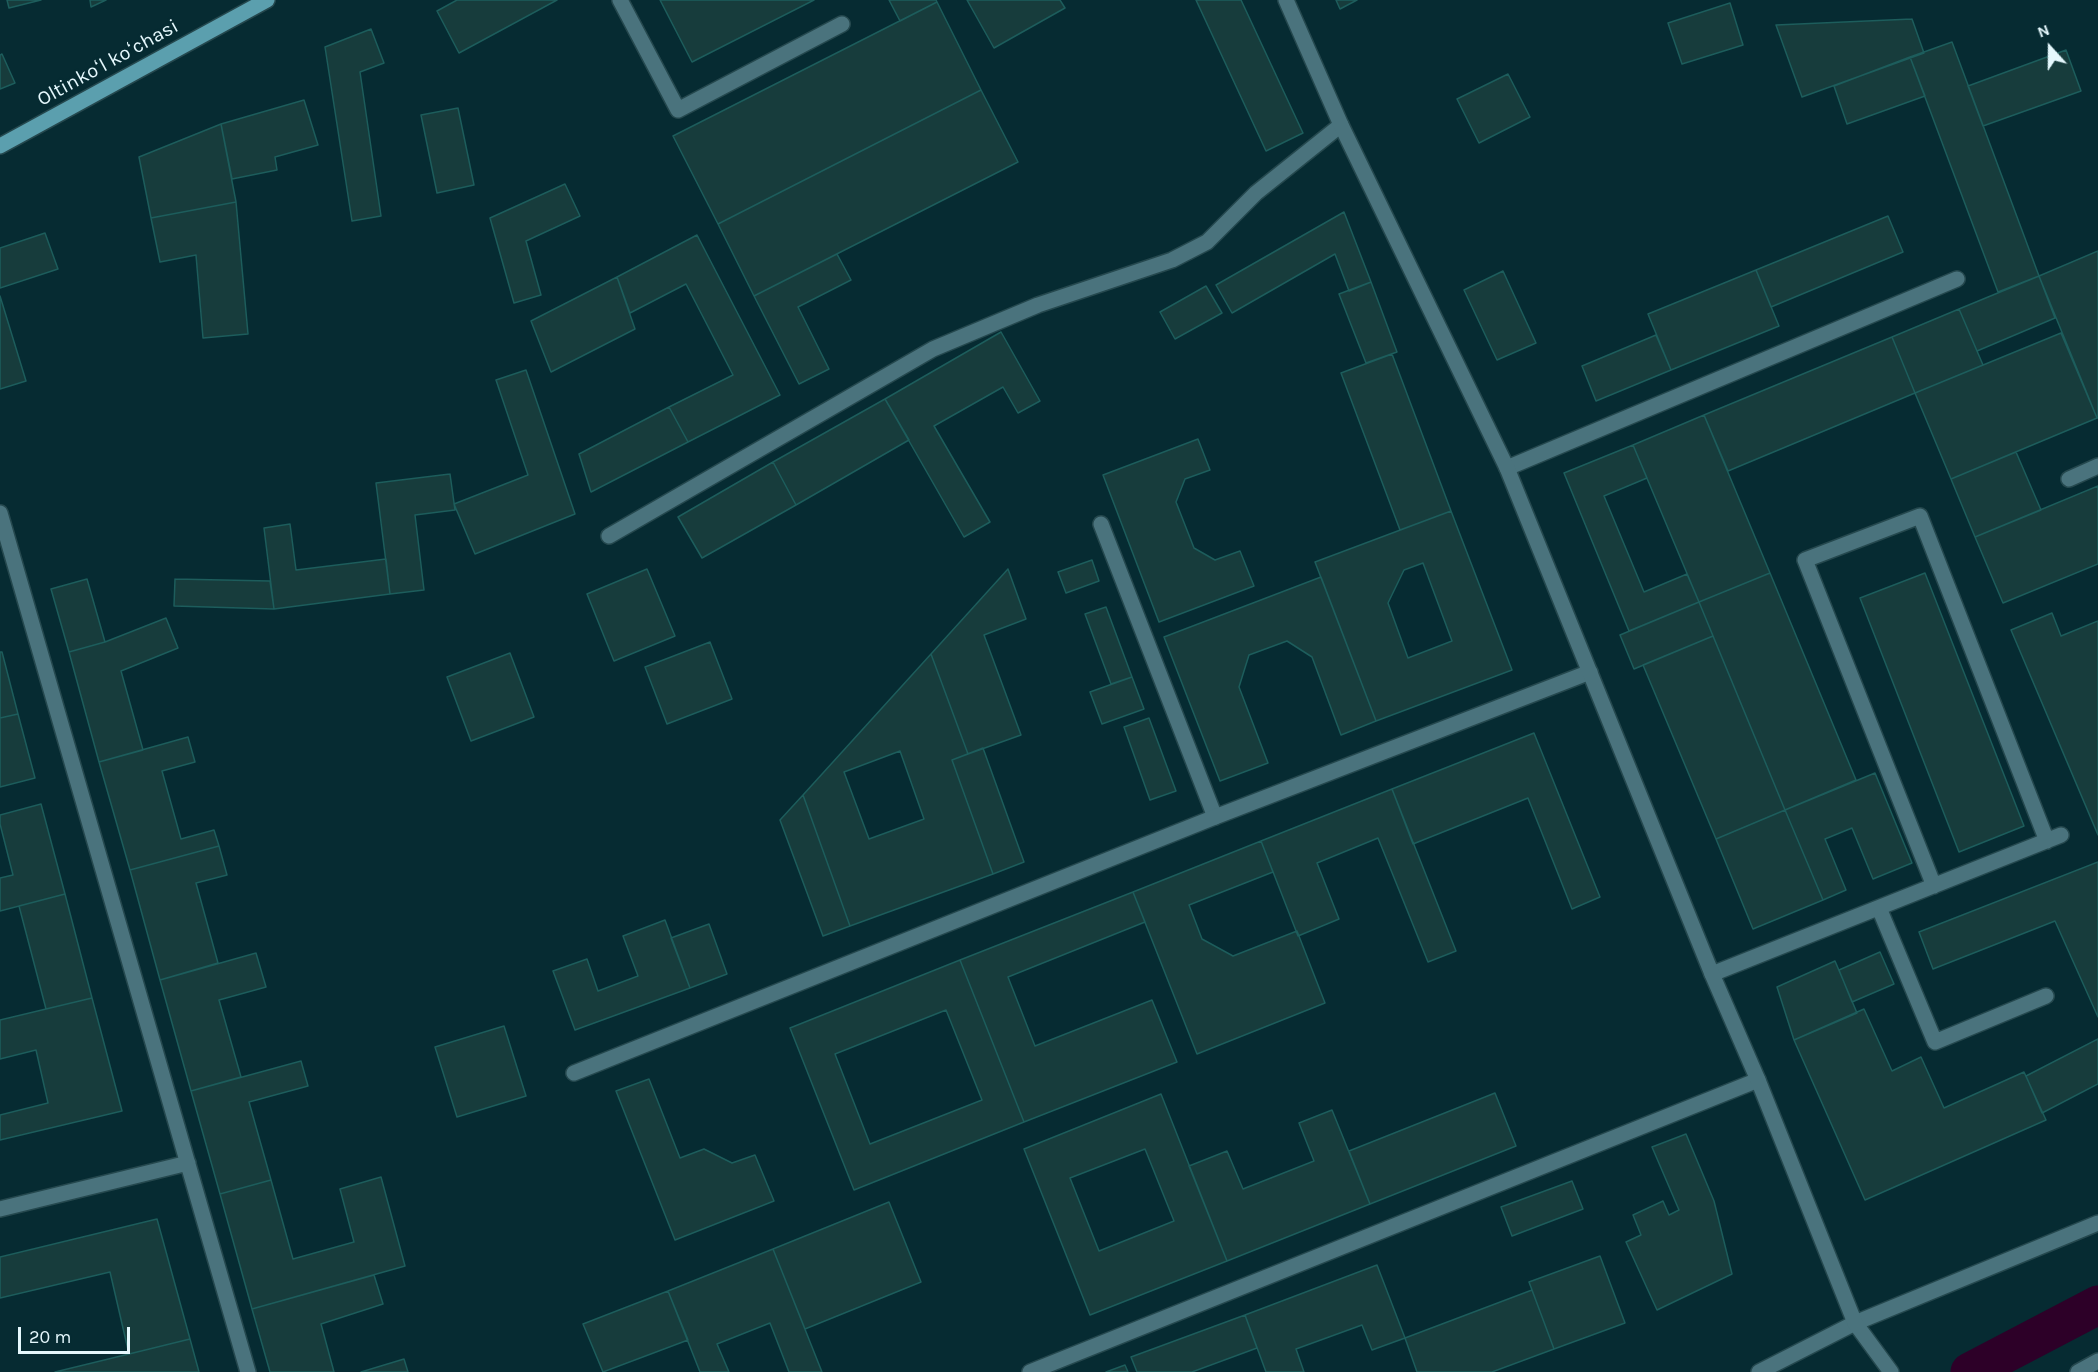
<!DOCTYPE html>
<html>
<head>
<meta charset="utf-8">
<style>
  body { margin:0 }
  #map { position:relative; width:2098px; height:1372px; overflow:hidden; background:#062b32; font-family:Karla,sans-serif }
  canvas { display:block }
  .north { position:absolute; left:2020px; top:18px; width:60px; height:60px; -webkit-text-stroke:4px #062b32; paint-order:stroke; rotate:339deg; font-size:16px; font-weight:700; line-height:24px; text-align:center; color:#e5f8fd }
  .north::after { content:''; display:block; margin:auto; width:21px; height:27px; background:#e5f8fd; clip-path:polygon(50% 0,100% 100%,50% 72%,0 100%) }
  .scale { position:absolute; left:18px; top:1327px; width:112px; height:27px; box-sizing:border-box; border:3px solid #e5f8fd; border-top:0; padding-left:8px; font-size:18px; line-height:21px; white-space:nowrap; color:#e5f8fd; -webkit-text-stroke:4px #062b32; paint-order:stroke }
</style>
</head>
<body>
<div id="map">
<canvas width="2098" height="1372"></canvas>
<div class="north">N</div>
<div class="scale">20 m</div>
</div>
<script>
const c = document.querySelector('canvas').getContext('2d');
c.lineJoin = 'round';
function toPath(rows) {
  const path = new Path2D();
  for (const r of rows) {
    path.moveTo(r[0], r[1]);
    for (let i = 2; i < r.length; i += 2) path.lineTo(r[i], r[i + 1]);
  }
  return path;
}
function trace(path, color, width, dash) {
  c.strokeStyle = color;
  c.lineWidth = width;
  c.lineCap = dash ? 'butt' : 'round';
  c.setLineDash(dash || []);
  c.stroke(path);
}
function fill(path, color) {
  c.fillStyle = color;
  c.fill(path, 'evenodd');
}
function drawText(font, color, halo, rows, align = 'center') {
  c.font = font + ' Karla,sans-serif';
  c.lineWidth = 4.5;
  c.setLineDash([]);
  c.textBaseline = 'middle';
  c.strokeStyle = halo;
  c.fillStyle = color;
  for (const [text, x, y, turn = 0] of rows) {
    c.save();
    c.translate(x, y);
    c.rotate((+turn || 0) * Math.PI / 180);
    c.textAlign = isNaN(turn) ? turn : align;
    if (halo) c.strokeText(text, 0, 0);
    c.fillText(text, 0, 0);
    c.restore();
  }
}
const canal = toPath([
  [1970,1372,2098,1305]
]);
const building = toPath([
  [7,0,41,0,9,8,7,0],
  [90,0,106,0,91,7,90,0],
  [457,0,557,0,459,53,437,11,457,0],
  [660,0,814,0,692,62,660,0],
  [889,0,936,0,937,2,900,21,889,0],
  [967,0,1060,0,1065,8,994,48,967,0],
  [1196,0,1241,0,1303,133,1266,151,1196,0],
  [1336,0,1357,0,1340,9,1336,0],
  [937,2,981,90,718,224,673,136,937,2],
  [1730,3,1743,45,1682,64,1668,23,1730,3],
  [1912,19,1924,53,1802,97,1776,25,1912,19],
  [371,29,384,63,360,72,381,216,352,221,325,47,371,29],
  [1952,42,2039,276,1998,292,1910,57,1952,42],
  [2066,50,2081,91,1983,126,1968,86,2066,50],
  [2,54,15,83,0,89,0,55,2,54],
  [1910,57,1925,96,1847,124,1834,86,1910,57],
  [1508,74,1530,117,1479,143,1457,99,1508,74],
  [981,90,1018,162,754,296,718,224,981,90],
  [304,100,318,145,275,157,277,170,232,179,221,124,304,100],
  [458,108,474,185,437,193,421,115,458,108],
  [221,124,236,202,151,218,139,157,221,124],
  [565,184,580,216,526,241,541,295,514,303,490,218,565,184],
  [236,202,248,334,203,338,196,255,160,262,151,218,236,202],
  [1344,212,1371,282,1349,291,1335,254,1232,313,1216,285,1344,212],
  [1888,216,1903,252,1771,307,1756,270,1888,216],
  [45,233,58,269,0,288,0,248,45,233],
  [697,235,780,395,688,442,669,407,733,375,686,284,630,313,617,277,697,235],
  [2098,251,2098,418,2097,418,2039,276,2098,251],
  [837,254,851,280,798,307,829,369,799,384,754,296,837,254],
  [1756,270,1779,326,1671,370,1648,314,1756,270],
  [1503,271,1536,343,1497,360,1464,290,1503,271],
  [2039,276,2055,318,1977,351,1959,309,2039,276],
  [617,277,635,329,551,372,531,321,617,277],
  [1371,282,1397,352,1366,363,1339,294,1371,282],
  [1206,286,1222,313,1175,339,1160,312,1206,286],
  [0,296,26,381,0,389,0,296],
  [1959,309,1983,365,1915,393,1892,337,1959,309],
  [1001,332,1040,401,1018,413,1003,387,934,426,990,522,964,537,885,399,1001,332],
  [2061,333,2097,418,1951,479,1915,393,2061,333],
  [1656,335,1671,370,1596,401,1582,366,1656,335],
  [1892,337,1915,393,1728,471,1704,415,1892,337],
  [1392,354,1451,511,1400,530,1341,373,1392,354],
  [526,370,575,514,475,554,454,504,528,475,496,380,526,370],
  [885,399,909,440,796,505,773,462,885,399],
  [669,407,688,442,591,492,579,454,669,407],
  [1704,415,1770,573,1699,602,1633,445,1704,415],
  [1198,439,1210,470,1185,479,1176,502,1194,548,1215,560,1240,551,1254,586,1159,622,1103,475,1198,439],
  [1633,445,1647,478,1604,496,1644,592,1687,574,1699,602,1629,631,1564,473,1633,445],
  [2016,452,2041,510,1975,537,1951,479,2016,452],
  [773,462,796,505,702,558,678,517,773,462],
  [450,474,455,510,415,515,424,590,390,594,376,483,450,474],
  [2098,486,2098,564,2003,603,1975,537,2098,486],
  [1451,511,1512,670,1376,721,1315,562,1451,511],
  [1423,563,1452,641,1408,658,1388,603,1404,570,1423,563],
  [290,524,296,570,386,559,390,594,274,609,264,528,290,524],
  [1092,560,1099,581,1066,593,1058,572,1092,560],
  [647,569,675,636,614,661,587,594,647,569],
  [1008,569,1026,619,984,635,1021,735,968,754,931,654,1008,569],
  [1770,573,1856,780,1785,810,1699,602,1770,573],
  [1925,573,2024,826,1959,852,1860,598,1925,573],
  [1321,577,1376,721,1341,735,1312,657,1287,641,1249,655,1239,687,1268,763,1220,781,1164,637,1321,577],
  [87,579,105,642,69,652,51,589,87,579],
  [175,579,270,581,274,609,174,606,175,579],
  [1699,602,1713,636,1634,669,1620,635,1699,602],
  [1106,607,1132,677,1111,684,1085,614,1106,607],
  [2052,613,2061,636,2098,621,2098,835,2011,630,2052,613],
  [166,618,178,648,121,671,143,750,99,762,69,652,105,642,166,618],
  [1713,636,1785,810,1716,839,1643,665,1713,636],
  [710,642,732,699,667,724,645,667,710,642],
  [0,652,2,652,18,714,0,718,0,652],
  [510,653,534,717,471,741,447,677,510,653],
  [931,654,968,754,952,760,993,874,850,926,803,795,931,654],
  [900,751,924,819,869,839,844,772,900,751],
  [1132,677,1144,709,1102,724,1090,692,1132,677],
  [18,714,35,778,0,787,0,718,18,714],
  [1149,718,1176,791,1150,800,1124,727,1149,718],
  [1534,733,1600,897,1572,909,1528,798,1413,844,1392,789,1534,733],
  [188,737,195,762,162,771,181,839,214,830,219,846,130,870,99,762,188,737],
  [983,748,1024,862,993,874,952,760,983,748],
  [1875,773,1912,863,1873,879,1852,828,1825,839,1846,890,1823,900,1785,810,1875,773],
  [1392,789,1456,951,1428,962,1378,838,1317,863,1339,919,1298,936,1261,841,1392,789],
  [803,795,850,926,823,936,780,820,803,795],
  [41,804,65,894,0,911,0,878,13,875,0,824,0,815,41,804],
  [1785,810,1823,900,1753,929,1716,839,1785,810],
  [1261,841,1273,872,1189,905,1202,939,1233,956,1297,931,1325,1003,1197,1054,1133,892,1261,841],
  [219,846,227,875,196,883,218,963,160,980,130,870,219,846],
  [2098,862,2098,1017,2055,921,1933,969,1919,932,2098,862],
  [1133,892,1145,922,1008,977,1035,1046,1152,1000,1177,1062,1024,1122,960,960,1133,892],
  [65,894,92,998,46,1009,19,906,65,894],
  [665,920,690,988,575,1030,553,971,587,959,598,991,638,976,623,936,665,920],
  [709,924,727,974,690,988,671,938,709,924],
  [1880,952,1894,984,1852,1002,1839,970,1880,952],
  [256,953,266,987,219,1000,241,1077,191,1091,160,980,256,953],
  [960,960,1024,1122,854,1190,790,1028,960,960],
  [946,1010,982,1100,870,1144,835,1054,946,1010],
  [1835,961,1857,1013,1794,1040,1777,987,1835,961],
  [92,998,122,1111,0,1140,0,1115,48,1103,36,1050,0,1059,0,1020,92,998],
  [1864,1009,1892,1071,1921,1057,1944,1108,2024,1072,2046,1120,1865,1200,1794,1040,1864,1009],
  [504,1026,526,1096,457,1117,435,1047,504,1026],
  [2098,1039,2098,1084,2042,1113,2026,1076,2098,1039],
  [301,1061,308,1086,249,1102,271,1180,220,1194,191,1091,301,1061],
  [649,1079,680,1158,704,1149,732,1163,755,1155,774,1201,675,1240,616,1091,649,1079],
  [1495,1093,1516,1146,1370,1204,1349,1151,1495,1093],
  [1161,1094,1227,1261,1090,1315,1024,1149,1161,1094],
  [1145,1149,1174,1221,1099,1251,1070,1178,1145,1149],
  [1332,1110,1370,1204,1227,1261,1189,1166,1227,1151,1243,1189,1314,1161,1299,1123,1332,1110],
  [1686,1134,1714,1201,1732,1274,1657,1310,1626,1242,1641,1235,1633,1215,1663,1201,1669,1215,1679,1210,1652,1147,1686,1134],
  [381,1177,405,1266,252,1309,220,1194,271,1180,293,1259,354,1242,340,1189,381,1177],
  [1572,1181,1583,1209,1512,1236,1501,1207,1572,1181],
  [889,1202,921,1282,805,1329,773,1249,889,1202],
  [157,1219,190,1339,129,1354,110,1272,0,1298,0,1257,157,1219],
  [773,1249,822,1372,789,1372,770,1323,717,1344,729,1372,700,1372,668,1291,773,1249],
  [1600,1256,1625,1323,1554,1349,1529,1282,1600,1256],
  [1377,1265,1405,1338,1372,1350,1362,1325,1296,1349,1304,1372,1266,1372,1245,1315,1377,1265],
  [374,1275,383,1304,321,1324,334,1372,270,1372,252,1309,374,1275],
  [1532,1290,1554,1349,1492,1372,1417,1372,1405,1338,1532,1290],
  [668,1291,688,1340,603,1372,583,1324,668,1291],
  [1245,1315,1257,1348,1192,1372,1137,1372,1131,1357,1245,1315],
  [190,1339,199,1372,55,1372,129,1354,190,1339],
  [404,1359,408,1372,361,1372,404,1359],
  [1125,1365,1128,1372,1106,1372,1125,1365]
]);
const service = toPath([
  [620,0,678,110,842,24],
  [1507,468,1957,279],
  [2069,479,2098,466],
  [1101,524,1215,817],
  [1934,886,1805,560,1920,516,2047,841],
  [1879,908,1935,1042,2046,996],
  [1712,974,2061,835],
  [1759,1372,1855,1323]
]);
const minor = toPath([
  [0,513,248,1372],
  [609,536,933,349,1038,305,1172,260,1207,242,1256,193,1341,125],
  [574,1073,1215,817,1590,672],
  [0,1209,188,1163],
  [1855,1323,2098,1223],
  [1030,1372,1758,1080],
  [2078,1372,2098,1361]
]);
const tertiary = toPath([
  [1286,0,1341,125,1507,468,1712,974,1758,1080,1855,1323,1891,1372]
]);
const secondary = toPath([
  [0,146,267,0]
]);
const streetNames = [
  ["Oltinkoʻl koʻchasi",108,63,-29]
];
trace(canal, '#2d0028', 39);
fill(building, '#173c3c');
trace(building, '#1d5d5c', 1.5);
trace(service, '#25484e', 18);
trace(minor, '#25484e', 18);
trace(tertiary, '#25484e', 18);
trace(secondary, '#25484e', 18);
trace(service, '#4a737d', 15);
trace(minor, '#4a737d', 15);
trace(tertiary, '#4a737d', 15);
trace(secondary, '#5b9fae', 15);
drawText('20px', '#e5f8fd', '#062b32', streetNames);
</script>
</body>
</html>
